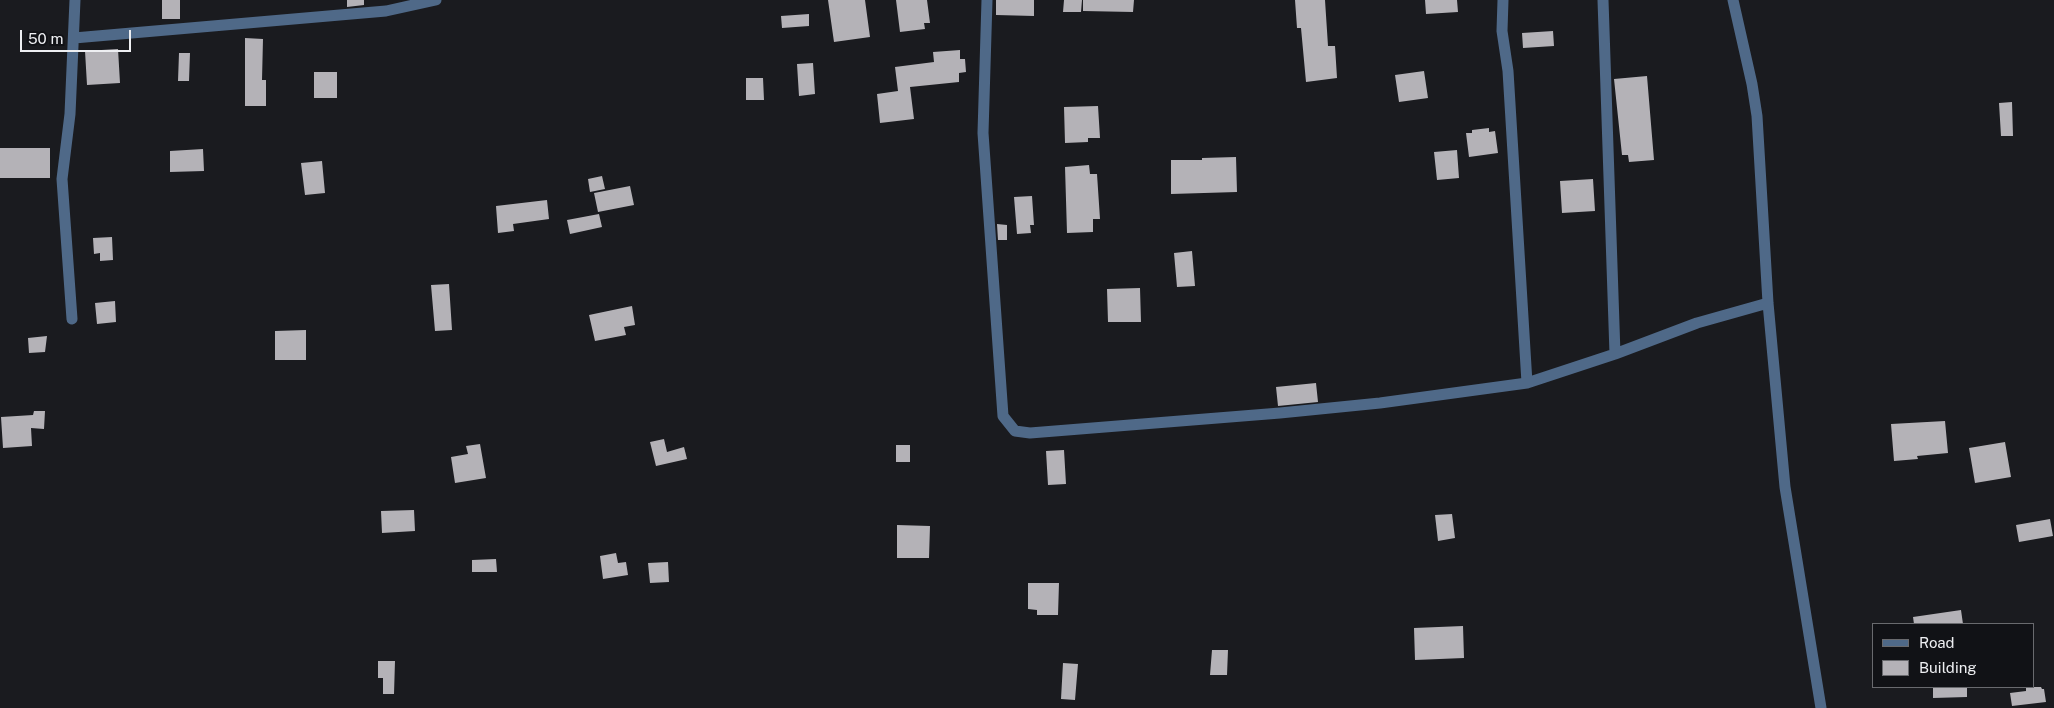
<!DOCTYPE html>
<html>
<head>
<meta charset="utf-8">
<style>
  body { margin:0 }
  #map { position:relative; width:2054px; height:708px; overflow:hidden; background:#1a1b1f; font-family:"Public Sans",sans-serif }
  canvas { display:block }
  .legend { position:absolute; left:1872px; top:623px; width:162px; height:65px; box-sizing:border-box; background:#111216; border:1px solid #696a6e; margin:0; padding:6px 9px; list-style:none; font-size:15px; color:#eeeff2 }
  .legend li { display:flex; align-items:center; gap:10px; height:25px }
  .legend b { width:25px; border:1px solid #696a6e }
  .scale { position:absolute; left:20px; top:30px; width:111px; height:22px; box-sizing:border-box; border:2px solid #eeeff2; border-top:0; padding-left:6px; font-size:15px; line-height:18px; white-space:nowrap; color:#eeeff2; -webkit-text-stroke:4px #111216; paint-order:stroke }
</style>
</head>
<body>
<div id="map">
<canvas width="2054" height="708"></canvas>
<ul class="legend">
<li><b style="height:6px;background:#4f6988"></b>Road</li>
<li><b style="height:14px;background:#b4b2b7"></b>Building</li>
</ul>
<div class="scale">50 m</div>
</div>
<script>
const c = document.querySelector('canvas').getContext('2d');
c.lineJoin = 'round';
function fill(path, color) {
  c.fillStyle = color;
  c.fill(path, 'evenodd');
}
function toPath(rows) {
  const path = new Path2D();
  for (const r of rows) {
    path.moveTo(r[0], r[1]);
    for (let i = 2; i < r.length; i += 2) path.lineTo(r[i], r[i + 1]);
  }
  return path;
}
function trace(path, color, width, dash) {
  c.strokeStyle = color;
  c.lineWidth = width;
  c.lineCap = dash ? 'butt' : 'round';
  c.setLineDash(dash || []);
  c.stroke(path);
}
const building = toPath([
  [162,0,180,0,180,19,162,19],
  [347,0,364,0,364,5,347,7],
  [828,0,865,0,870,37,834,42],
  [896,0,927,0,930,23,924,23,925,29,900,32],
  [996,0,1034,0,1034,16,996,15],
  [1064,0,1082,0,1081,12,1063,12],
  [1083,0,1134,0,1133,12,1083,11],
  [1295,0,1325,0,1328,46,1335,46,1337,78,1306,82,1301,28,1297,28],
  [1425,0,1457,0,1458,12,1426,14],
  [809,14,809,26,782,28,781,16],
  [1553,31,1554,46,1523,48,1522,33],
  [245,38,263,39,262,80,266,80,266,106,245,106],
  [118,49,120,83,87,85,85,51],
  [960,50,960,59,965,59,966,72,959,73,959,82,910,87,914,119,880,123,877,94,898,91,895,67,934,62,933,52],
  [179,53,190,53,189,81,178,81],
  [813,63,815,94,799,96,797,64],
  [1424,71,1428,98,1399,102,1395,75],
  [314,72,337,72,337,98,314,98],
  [1647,76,1654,160,1629,162,1628,155,1622,155,1614,79],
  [746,78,763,78,764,100,746,100],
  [2012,102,2013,136,2001,136,1999,103],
  [1098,106,1100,138,1088,138,1088,142,1065,143,1064,107],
  [1489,128,1489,132,1495,131,1498,153,1469,157,1466,133,1472,133,1472,130],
  [0,148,50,148,50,178,0,178],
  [203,149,204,171,170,172,170,151],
  [1457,150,1459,178,1437,180,1434,152],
  [1236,157,1237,192,1171,194,1171,160,1202,160,1202,158],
  [322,161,325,193,305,195,301,163],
  [1089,165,1090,174,1097,174,1100,219,1093,219,1093,232,1067,233,1065,167],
  [602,176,605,189,590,192,588,179],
  [1593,179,1595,211,1562,213,1560,181],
  [630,186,634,205,598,212,594,193],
  [1032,196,1034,225,1030,225,1031,233,1017,234,1014,197],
  [547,200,549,219,513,224,514,231,498,233,496,206],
  [599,214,602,227,570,234,567,220],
  [997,224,1007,225,1007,240,998,240],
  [112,237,113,260,100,261,100,253,94,254,93,238],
  [1192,251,1195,286,1177,287,1174,253],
  [449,284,452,330,435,331,431,285],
  [1140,288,1141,322,1108,322,1107,289],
  [115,301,116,322,97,324,95,303],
  [632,306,635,325,624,327,626,335,595,341,589,315],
  [306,330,306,360,275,360,275,331],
  [47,336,45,352,29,353,28,338],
  [1316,383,1318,402,1278,406,1276,387],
  [34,411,45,411,44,429,31,428,32,446,3,448,1,417,33,415],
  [1945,421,1948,453,1917,456,1918,459,1894,461,1891,424],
  [664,439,667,452,684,447,687,459,656,466,650,442],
  [2005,442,2011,477,1975,483,1969,448],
  [480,444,486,478,455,483,451,457,468,454,466,446],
  [896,445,910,445,910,462,896,462],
  [1064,450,1066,484,1048,485,1046,451],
  [414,510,415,531,382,533,381,511],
  [1452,514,1455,538,1438,541,1435,515],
  [2050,519,2053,536,2019,542,2016,525],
  [897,525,930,526,929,558,897,558],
  [616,553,618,563,626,562,628,575,603,579,600,556],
  [496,559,497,572,472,572,472,560],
  [668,562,669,582,650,583,648,563],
  [1028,583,1059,583,1058,615,1037,615,1037,610,1028,609],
  [1961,610,1963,624,1914,624,1913,617],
  [1463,626,1464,658,1415,660,1414,628],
  [1212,650,1228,650,1227,675,1210,675],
  [378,661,395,661,394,694,383,694,383,678,378,678],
  [1063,663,1078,664,1075,700,1061,699],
  [1933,687,1967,687,1967,697,1933,698],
  [2026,687,2041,687,2042,689,2044,689,2046,702,2012,706,2010,693,2026,691]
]);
const minor = toPath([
  [987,0,983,133,1003,416,1015,431,1030,433,1280,413,1380,403,1527,383,1615,354,1697,323,1768,303],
  [1503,0,1502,31,1508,71,1527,383],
  [1603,0,1615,354],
  [1733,0,1752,84,1757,116,1768,303,1785,487,1821,708],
  [74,38,386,11,436,0],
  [72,319,62,179,70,114,75,0]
]);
fill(building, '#b4b2b7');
trace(minor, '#4f6988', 11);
</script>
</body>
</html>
